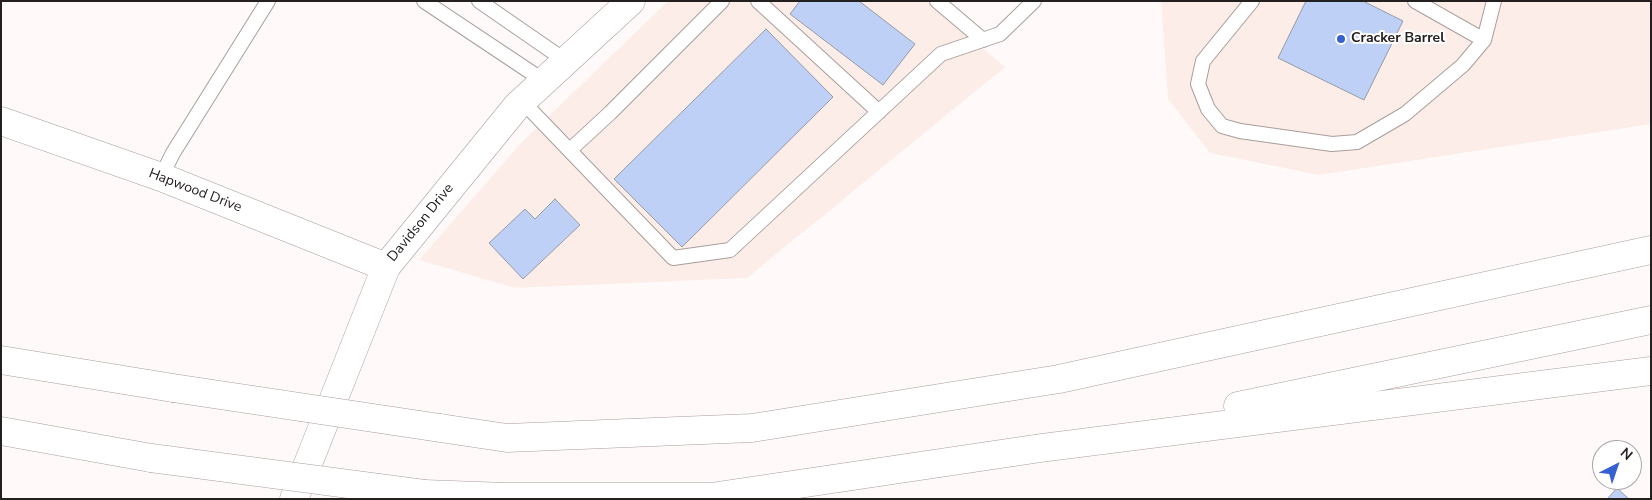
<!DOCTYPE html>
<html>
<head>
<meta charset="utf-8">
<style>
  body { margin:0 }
  #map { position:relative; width:1652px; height:500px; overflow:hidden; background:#fffaf9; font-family:"Nunito Sans",sans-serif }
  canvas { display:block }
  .frame { position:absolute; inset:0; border:2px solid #24201f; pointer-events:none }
  .north { position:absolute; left:1592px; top:440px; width:50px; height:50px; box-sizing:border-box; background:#fff; border:1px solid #a7a6a5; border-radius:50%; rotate:41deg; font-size:14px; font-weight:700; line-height:20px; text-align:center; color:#24201f }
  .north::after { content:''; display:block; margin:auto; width:18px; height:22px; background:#3661d1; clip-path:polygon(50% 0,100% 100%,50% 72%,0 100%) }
</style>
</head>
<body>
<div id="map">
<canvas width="1652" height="500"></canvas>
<div class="frame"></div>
<div class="north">N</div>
</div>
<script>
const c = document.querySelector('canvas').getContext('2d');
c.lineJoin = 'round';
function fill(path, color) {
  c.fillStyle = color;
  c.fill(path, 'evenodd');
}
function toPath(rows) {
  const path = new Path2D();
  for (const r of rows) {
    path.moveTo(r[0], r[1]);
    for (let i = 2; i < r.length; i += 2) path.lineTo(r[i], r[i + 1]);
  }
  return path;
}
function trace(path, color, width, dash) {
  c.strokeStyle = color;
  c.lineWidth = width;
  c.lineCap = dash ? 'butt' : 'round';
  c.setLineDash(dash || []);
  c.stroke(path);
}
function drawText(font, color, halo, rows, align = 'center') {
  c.font = font + ' "Nunito Sans",sans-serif';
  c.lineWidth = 4;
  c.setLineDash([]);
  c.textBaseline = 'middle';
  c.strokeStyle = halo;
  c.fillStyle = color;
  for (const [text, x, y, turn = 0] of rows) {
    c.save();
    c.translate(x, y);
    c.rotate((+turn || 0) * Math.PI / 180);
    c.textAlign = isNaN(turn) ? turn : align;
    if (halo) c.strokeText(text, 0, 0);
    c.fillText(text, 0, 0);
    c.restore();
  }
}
const built = toPath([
  [668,1,926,1,1005,67,747,278,515,288,419,260,522,142],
  [1161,1,1651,1,1651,124,1319,175,1210,153,1168,99]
]);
const building = toPath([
  [800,1,859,1,915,44,883,85,790,14,800,1],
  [1306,1,1363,1,1403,21,1364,100,1278,58,1306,1],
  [766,29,833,97,682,247,614,179,766,29],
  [555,199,580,225,523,279,489,243,525,209,535,219,555,199],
  [1617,488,1629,499,1607,499,1617,488]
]);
const lane = toPath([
  [424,1,544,81],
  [479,1,566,61],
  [758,1,879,112],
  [937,1,983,40],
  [1252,1,1203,61,1198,84,1208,109,1222,126,1240,131,1332,144,1357,142,1405,114,1463,65,1484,40,1494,1],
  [1415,1,1484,40],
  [522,101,673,258,730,250,941,54,1000,34,1034,1],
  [570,150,610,113,722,1],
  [161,177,173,153,268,1]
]);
const street = toPath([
  [1,121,161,177,386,267]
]);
const secondary = toPath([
  [294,499,386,267,517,106,631,1]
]);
const highway = toPath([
  [1,360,173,388],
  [1238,406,1651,320],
  [440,428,507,438,752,428,1059,379,1651,250],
  [1,431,151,458],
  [424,494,506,497,711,497,1041,448,1651,371]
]);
const highwayBridge = toPath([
  [173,388,440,428],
  [151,458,424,494]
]);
const markers = [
  [1341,39,5,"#3661d1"]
];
const poiNames = [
  ["Cracker Barrel",1351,39]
];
const streetNames = [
  ["Hapwood Drive",195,191,21],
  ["Davidson Drive",421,223,-51]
];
fill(built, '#fdede9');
fill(building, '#bed0f6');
trace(building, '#979ba4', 1);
trace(lane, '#a99e9c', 16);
trace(street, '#a99e9c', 29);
trace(secondary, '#a99e9c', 29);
trace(highway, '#a99e9c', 29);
trace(lane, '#fff', 14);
trace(street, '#fff', 28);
trace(secondary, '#fff', 28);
trace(highway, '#fff', 28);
trace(highwayBridge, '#a99e9c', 29, []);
trace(highwayBridge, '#fff', 28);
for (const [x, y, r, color] of markers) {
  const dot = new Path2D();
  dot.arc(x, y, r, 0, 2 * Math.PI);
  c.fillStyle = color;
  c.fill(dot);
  trace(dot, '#fff', 2);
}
drawText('bold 14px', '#24201f', '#fff', poiNames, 'left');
drawText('14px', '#24201f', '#fff', streetNames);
</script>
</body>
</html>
